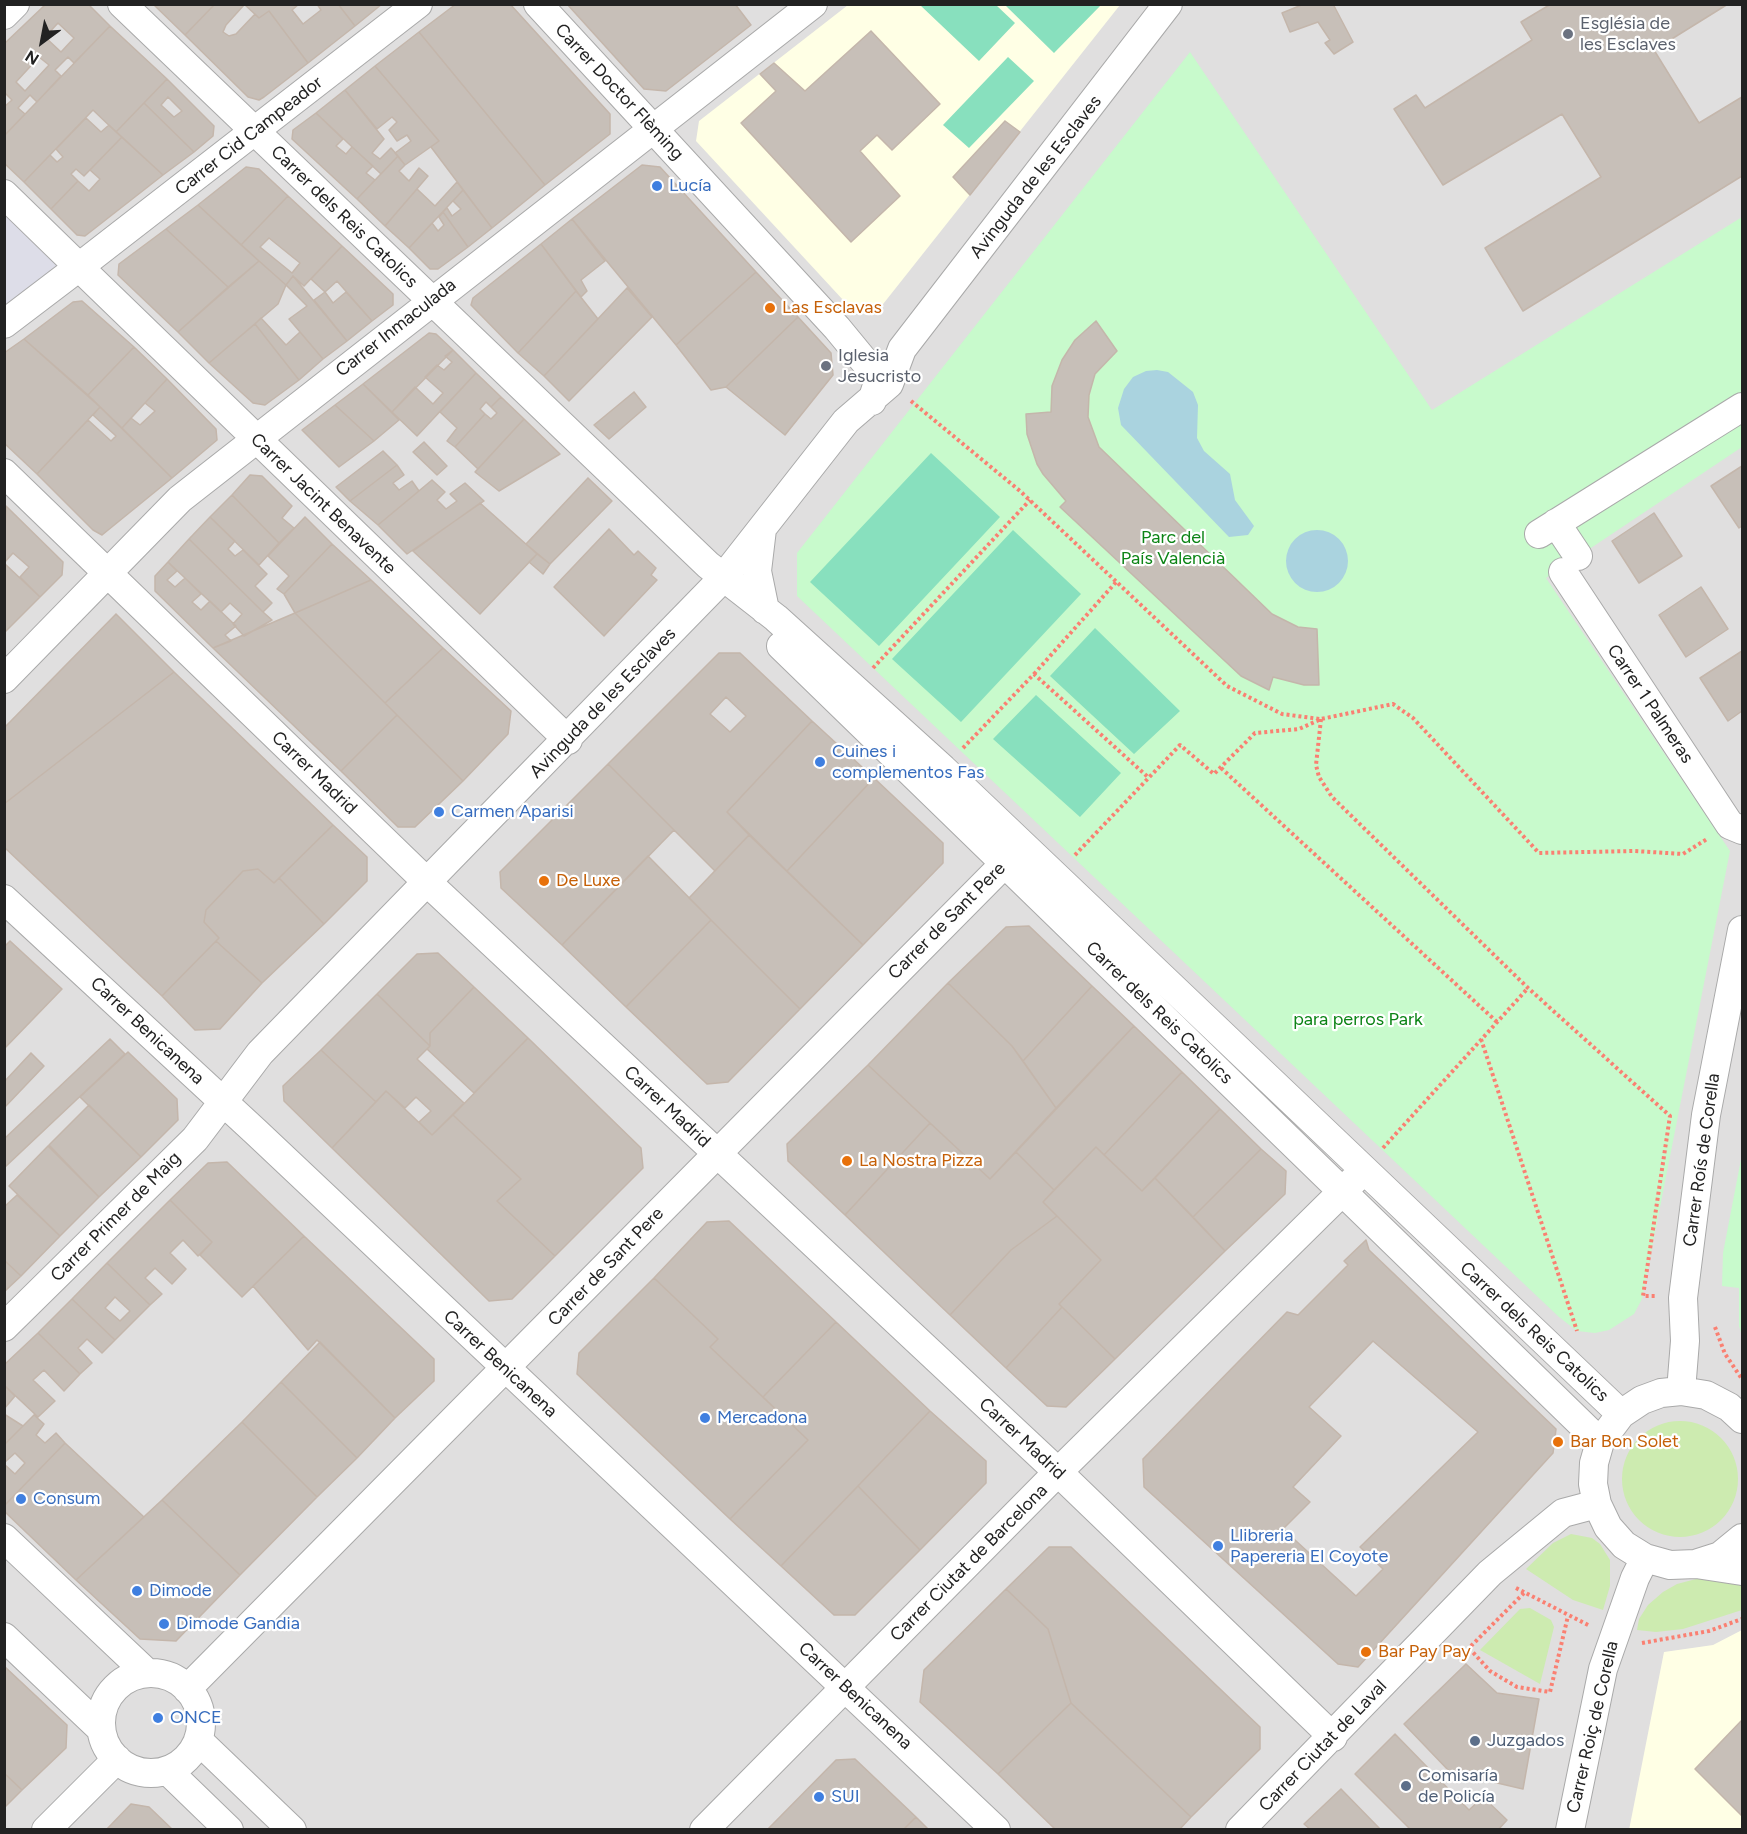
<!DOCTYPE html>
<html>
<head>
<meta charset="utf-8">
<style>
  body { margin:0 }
  #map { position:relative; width:1747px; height:1834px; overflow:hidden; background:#f2efe9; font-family:Figtree,sans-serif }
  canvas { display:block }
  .frame { position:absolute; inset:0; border:6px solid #222; pointer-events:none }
  .north { position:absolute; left:12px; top:12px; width:60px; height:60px; -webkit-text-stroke:4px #fff; paint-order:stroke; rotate:212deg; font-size:16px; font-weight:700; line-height:24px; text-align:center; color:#222 }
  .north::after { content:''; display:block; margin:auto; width:21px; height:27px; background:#222; clip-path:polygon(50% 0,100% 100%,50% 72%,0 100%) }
</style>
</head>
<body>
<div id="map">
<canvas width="1747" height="1834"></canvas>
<div class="frame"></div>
<div class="north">N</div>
</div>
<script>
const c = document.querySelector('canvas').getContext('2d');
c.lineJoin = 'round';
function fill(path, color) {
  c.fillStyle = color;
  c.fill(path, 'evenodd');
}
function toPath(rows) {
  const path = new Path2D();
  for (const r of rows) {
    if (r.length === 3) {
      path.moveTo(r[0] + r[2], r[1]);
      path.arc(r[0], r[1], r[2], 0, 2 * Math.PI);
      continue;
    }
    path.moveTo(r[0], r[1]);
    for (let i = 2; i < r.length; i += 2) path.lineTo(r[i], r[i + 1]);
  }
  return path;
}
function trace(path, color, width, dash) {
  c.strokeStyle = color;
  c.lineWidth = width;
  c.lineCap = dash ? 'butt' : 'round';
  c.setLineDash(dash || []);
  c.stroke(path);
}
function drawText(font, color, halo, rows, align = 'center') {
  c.font = font + ' Figtree,sans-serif';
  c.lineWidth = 4.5;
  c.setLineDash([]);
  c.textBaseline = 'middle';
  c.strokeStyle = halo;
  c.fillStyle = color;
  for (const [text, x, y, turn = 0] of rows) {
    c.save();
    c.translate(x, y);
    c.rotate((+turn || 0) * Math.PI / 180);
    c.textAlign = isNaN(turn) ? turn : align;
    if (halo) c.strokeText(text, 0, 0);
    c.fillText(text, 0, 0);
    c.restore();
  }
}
const residential = toPath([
  [5,5,1742,5,1742,1829,5,1829]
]);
const education = toPath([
  [848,5,1120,5,876,313,856,314,696,141,699,121],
  [1742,1630,1742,1829,1629,1830,1664,1652,1713,1645]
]);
const grass = toPath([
  [1680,1479,58],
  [1571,1534,1592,1538,1600,1544,1610,1560,1610,1586,1603,1610,1573,1600,1526,1569,1553,1543],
  [1720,1577,1742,1582,1742,1610,1683,1629,1656,1632,1637,1630,1639,1619,1648,1605,1663,1592,1677,1584,1696,1579],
  [1530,1608,1551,1620,1554,1627,1540,1684,1480,1650,1520,1609]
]);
const park = toPath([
  [1190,52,1432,410,1742,217,1742,447,1546,578,1730,851,1642,1299,1634,1314,1609,1330,1595,1333,1577,1331,1559,1317,797,596,797,553],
  [1742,1154,1742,1336,1739,1326,1739,1288,1722,1286,1723,1253]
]);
const pitch = toPath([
  [920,5,996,5,1015,23,979,61],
  [1005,5,1101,5,1054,53],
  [1008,57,1034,81,969,148,943,125],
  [931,453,1000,517,879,646,810,582],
  [1013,530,1081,594,961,722,892,659],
  [1095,628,1180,711,1134,754,1050,676],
  [1036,695,1121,773,1080,817,993,739]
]);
const plaza = toPath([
  [5,194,79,267,5,324]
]);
const water = toPath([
  [1157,370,1168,372,1193,392,1198,405,1197,438,1204,451,1230,474,1235,500,1254,526,1248,535,1229,537,1121,425,1118,408,1124,389,1133,377,1146,371],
  [1317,561,31]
]);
const building = toPath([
  [46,4,88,4,110,26,74,63,68,57,55,70,61,76,37,102,30,95,18,108,25,114,4,136,4,107,12,100,4,92,4,44,46,4],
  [58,23,74,38,61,52,45,37,58,23],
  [39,57,49,65,25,91,16,82,39,57],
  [153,4,215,4,185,35,153,4],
  [215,4,244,5,226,25,223,32,229,36,236,34,255,14,259,18,269,11,308,63,264,97,259,100,248,97,185,35,215,4],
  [299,4,292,10,303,24,321,10,317,4,338,4,355,26,308,63,269,11,259,18,244,4,299,4],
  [338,4,382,4,355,26,338,4],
  [456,4,510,4,610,114,610,134,545,185,419,32,456,4],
  [567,4,735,4,751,25,666,91,644,89,567,4],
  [1304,4,1333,4,1353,42,1334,54,1325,43,1330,40,1318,22,1290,32,1282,13,1304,4],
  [1551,4,1728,4,1654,50,1699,123,1742,97,1742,176,1523,311,1485,248,1601,177,1562,114,1443,185,1394,109,1416,95,1425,108,1532,40,1521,22,1551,4],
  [110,26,167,79,116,132,93,110,24,182,4,163,4,136,110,26],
  [871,31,940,104,892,150,877,135,860,151,900,196,851,242,741,123,776,91,760,74,774,63,805,91,871,31],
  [419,32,545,185,492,228,431,147,439,141,375,66,419,32],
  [375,66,439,141,405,165,395,153,411,141,407,135,397,141,389,130,397,122,392,117,377,129,345,90,375,66],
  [167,79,214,126,213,136,194,152,144,103,167,79],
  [168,97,182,111,174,117,161,105,168,97],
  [345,90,384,139,372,153,380,159,391,148,398,156,381,174,316,113,345,90],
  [144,103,194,152,163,175,116,132,144,103],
  [316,113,343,139,336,146,346,154,352,147,373,166,366,173,375,180,357,199,292,139,293,130,316,113],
  [86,118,101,132,109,125,122,137,84,176,76,169,71,174,78,181,51,209,24,182,50,155,57,162,63,157,56,149,86,118],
  [1005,121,1020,132,970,195,953,177,1005,121],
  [122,137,163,175,85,236,77,235,51,209,78,181,89,191,100,179,90,170,122,137],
  [398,156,405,165,399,171,409,181,419,168,428,176,385,226,357,199,398,156],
  [642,165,660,167,756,272,676,345,572,219,642,165],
  [246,167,259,169,288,196,241,245,198,205,246,167],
  [457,182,463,190,409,248,385,226,417,189,435,206,457,182],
  [463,190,492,228,468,247,443,212,447,208,452,216,461,209,453,201,463,190],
  [288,196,342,246,304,286,293,276,286,285,241,245,288,196],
  [269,238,300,263,292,273,260,247,269,238],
  [198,205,259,261,228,287,166,229,198,205],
  [443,212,468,247,438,269,430,269,409,248,432,223,438,231,444,225,439,217,443,212],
  [572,219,605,261,581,280,587,291,581,297,541,244,572,219],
  [166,229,228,287,178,332,118,275,119,264,166,229],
  [541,244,576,291,518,353,471,305,473,298,541,244],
  [342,246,393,294,393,305,372,321,337,281,325,292,311,279,342,246],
  [259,261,286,285,278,304,209,363,178,332,259,261],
  [756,272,798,317,726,387,711,390,676,345,756,272],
  [293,276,347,341,323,359,289,319,307,306,286,285,293,276],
  [627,288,652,317,569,401,544,376,627,288],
  [576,291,598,319,544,376,518,353,576,291],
  [325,292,333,303,346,292,372,321,347,341,314,300,325,292],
  [82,301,134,347,88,395,24,339,73,302,82,301],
  [798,317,831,353,833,375,785,435,726,387,798,317],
  [261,318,286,345,300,332,323,359,299,380,255,324,261,318],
  [1096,321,1117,351,1095,374,1089,395,1088,417,1099,447,1272,614,1298,627,1317,629,1319,685,1304,685,1273,677,1269,690,1241,676,1060,507,1066,501,1043,474,1037,464,1027,434,1026,414,1051,412,1052,386,1062,360,1075,340,1096,321],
  [255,324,299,380,265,405,253,403,209,363,255,324],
  [429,333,436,334,453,350,392,412,363,384,429,333],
  [24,339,100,407,37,474,4,443,4,353,24,339],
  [134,347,167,379,122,428,88,395,134,347],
  [453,350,476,373,417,436,392,412,415,387,433,404,443,393,425,377,437,365,444,370,452,362,445,356,453,350],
  [476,373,501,397,491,407,486,402,480,409,485,414,455,447,447,441,457,428,440,412,476,373],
  [167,379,216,429,217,440,172,478,122,428,131,418,140,425,155,411,145,403,167,379],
  [363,384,399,420,374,441,335,405,363,384],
  [634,392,646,407,609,439,594,425,634,392],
  [501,397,524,419,478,469,455,447,485,414,491,419,497,413,491,407,501,397],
  [335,405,374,441,339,467,302,430,335,405],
  [100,407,172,478,102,535,93,530,37,474,88,420,111,441,116,436,93,415,100,407],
  [524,419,560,454,499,491,475,472,524,419],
  [424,442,447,466,437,475,413,452,424,442],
  [383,451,397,465,350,501,336,487,383,451],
  [397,465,404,475,393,483,399,490,412,481,419,491,378,525,350,501,397,465],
  [1742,466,1742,526,1739,528,1711,486,1742,466],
  [250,475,262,476,292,506,282,518,294,528,279,543,232,495,250,475],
  [588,478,612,501,550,564,526,544,588,478],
  [432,480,445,492,437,500,446,509,457,501,450,494,465,483,484,501,407,554,378,525,432,480],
  [232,495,279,543,259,565,210,517,232,495],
  [480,503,537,554,480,614,413,551,480,503],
  [6,506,63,562,62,575,40,597,20,577,29,567,13,553,4,563,6,506],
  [1654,513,1682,556,1639,583,1612,541,1654,513],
  [210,517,235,541,228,549,235,556,243,550,267,574,255,586,272,603,263,612,189,539,210,517],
  [305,517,332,544,284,594,277,589,289,576,268,556,305,517],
  [609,529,634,555,638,551,656,568,651,575,657,580,604,636,554,587,609,529],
  [189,539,263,612,272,620,244,636,233,624,242,614,230,603,221,612,168,562,189,539],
  [332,544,371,580,295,613,284,594,332,544],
  [537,554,550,564,543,574,529,562,537,554],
  [168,562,177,571,167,580,175,587,185,578,201,594,192,602,201,610,210,601,236,626,225,635,231,641,213,648,155,591,155,576,168,562],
  [4,563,40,597,4,633,4,563],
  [371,580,443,648,385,703,295,613,371,580],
  [1701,587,1728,629,1686,657,1659,615,1701,587],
  [295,613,397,715,341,771,213,648,295,613],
  [116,614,174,672,4,804,4,728,116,614],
  [443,648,511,711,508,734,463,781,385,703,443,648],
  [1742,651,1742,711,1728,721,1700,678,1742,651],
  [719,653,740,653,812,721,727,812,749,835,715,871,608,764,719,653],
  [726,697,746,716,730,732,710,714,726,697],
  [174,672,333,825,274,883,258,869,243,871,206,910,204,922,219,938,162,996,4,847,4,804,174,672],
  [397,715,463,781,415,827,398,827,341,771,397,715],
  [812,721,874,778,787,871,727,812,812,721],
  [608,764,674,830,562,945,501,888,500,872,608,764],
  [874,778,943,843,943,863,863,945,787,871,874,778],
  [333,825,367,857,367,881,324,924,279,878,333,825],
  [749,835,863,945,800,1009,689,898,749,835],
  [648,856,711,920,626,1007,562,945,648,856],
  [258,869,274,883,279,878,324,924,262,983,216,941,219,938,204,922,206,910,243,871,258,869],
  [711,920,800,1009,728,1082,707,1084,626,1007,711,920],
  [1029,926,1092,986,1023,1061,1012,1046,948,983,1006,927,1029,926],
  [10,941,62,989,4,1049,4,947,10,941],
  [216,941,262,983,220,1029,195,1030,162,996,216,941],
  [438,953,474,987,430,1033,430,1046,377,994,417,954,438,953],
  [948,983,1012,1046,1056,1108,990,1179,868,1065,948,983],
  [1092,986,1134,1026,1056,1108,1023,1061,1092,986],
  [474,987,528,1038,474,1093,427,1049,430,1046,430,1033,474,987],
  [377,994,430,1046,417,1059,464,1103,432,1135,419,1122,431,1111,416,1097,405,1108,386,1091,376,1102,321,1050,377,994],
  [1134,1026,1182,1072,1104,1155,1096,1147,1054,1190,1016,1152,1134,1026],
  [528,1038,641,1148,643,1168,555,1256,497,1201,521,1179,453,1115,528,1038],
  [110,1039,125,1054,4,1168,4,1139,110,1039],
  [321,1050,376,1102,332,1148,284,1101,283,1086,321,1050],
  [128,1052,177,1099,178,1120,141,1157,80,1097,128,1052],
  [31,1053,44,1066,4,1108,4,1082,31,1053],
  [868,1065,930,1123,845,1215,788,1161,787,1144,868,1065],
  [1182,1072,1220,1109,1142,1191,1104,1155,1182,1072],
  [386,1091,432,1135,453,1115,521,1179,497,1201,555,1256,512,1299,489,1301,332,1148,386,1091],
  [89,1105,141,1157,99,1197,49,1145,89,1105],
  [1220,1109,1261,1149,1193,1217,1155,1178,1220,1109],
  [930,1123,990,1179,1016,1152,1054,1190,1043,1202,1057,1216,1011,1250,950,1315,845,1215,930,1123],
  [48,1146,99,1197,60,1236,9,1186,48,1146],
  [1096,1147,1142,1191,1155,1178,1225,1251,1115,1359,1059,1304,1101,1260,1043,1202,1096,1147],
  [1261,1149,1286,1171,1285,1194,1225,1251,1193,1217,1261,1149],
  [227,1162,304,1236,242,1297,200,1255,212,1242,170,1200,208,1163,227,1162],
  [17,1195,60,1236,21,1276,4,1260,4,1207,17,1195],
  [170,1200,212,1242,198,1256,183,1240,170,1253,186,1269,172,1284,155,1268,145,1278,162,1294,150,1305,107,1263,170,1200],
  [1057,1216,1101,1260,1059,1304,1062,1307,1006,1368,950,1315,1011,1250,1057,1216],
  [729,1221,836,1322,763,1397,710,1347,718,1339,654,1278,707,1222,729,1221],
  [304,1236,434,1359,434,1381,395,1418,317,1340,308,1350,253,1286,304,1236],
  [1366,1240,1369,1250,1556,1429,1553,1453,1358,1667,1338,1664,1144,1487,1143,1459,1287,1312,1298,1315,1348,1265,1344,1261,1366,1240],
  [1373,1341,1478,1432,1360,1547,1383,1569,1356,1596,1283,1529,1310,1502,1293,1487,1341,1436,1309,1407,1373,1341],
  [4,1260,21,1276,4,1292,4,1260],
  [107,1263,150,1305,115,1340,72,1299,107,1263],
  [115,1297,130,1311,120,1321,105,1308,115,1297],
  [654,1278,718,1339,710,1347,808,1440,730,1519,577,1374,579,1353,654,1278],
  [72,1299,115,1340,102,1353,87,1339,78,1348,92,1363,80,1374,38,1333,72,1299],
  [1062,1307,1115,1359,1066,1407,1047,1406,1006,1368,1062,1307],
  [836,1322,930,1411,781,1566,730,1519,808,1440,763,1397,836,1322],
  [38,1333,80,1374,64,1391,44,1370,33,1380,55,1401,38,1417,4,1385,4,1365,38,1333],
  [320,1342,395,1418,357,1458,281,1382,320,1342],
  [281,1382,357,1458,317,1497,242,1422,281,1382],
  [4,1385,15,1396,4,1409,4,1385],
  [930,1411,986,1461,986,1483,920,1550,858,1486,930,1411],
  [4,1414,23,1426,4,1445,4,1414],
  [34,1415,44,1424,36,1435,45,1443,56,1433,65,1443,4,1506,4,1464,15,1474,25,1463,15,1453,4,1463,4,1445,34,1415],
  [242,1422,317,1497,240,1575,162,1500,242,1422],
  [65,1443,144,1517,76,1580,4,1511,4,1506,65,1443],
  [858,1486,920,1550,855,1615,834,1615,781,1566,858,1486],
  [162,1500,240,1575,176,1641,140,1639,76,1580,162,1500],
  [1049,1547,1071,1547,1260,1727,1260,1749,1191,1817,1071,1703,1048,1629,1006,1589,1049,1547],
  [1006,1589,1048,1629,1071,1703,998,1774,920,1702,924,1670,1006,1589],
  [1466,1664,1497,1693,1539,1699,1523,1789,1450,1772,1404,1724,1466,1664],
  [4,1666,67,1725,66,1748,22,1790,4,1773,4,1666],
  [1071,1703,1191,1817,1179,1830,1056,1830,998,1774,1071,1703],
  [1742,1720,1742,1816,1695,1769,1742,1720],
  [1395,1734,1469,1810,1483,1797,1507,1820,1498,1830,1411,1830,1355,1774,1395,1734],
  [855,1759,916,1817,903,1830,767,1830,836,1760,855,1759],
  [4,1773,22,1790,4,1808,4,1773],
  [1341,1789,1381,1830,1311,1830,1304,1824,1341,1789],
  [131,1804,149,1807,173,1830,106,1830,131,1804],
  [916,1817,929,1830,903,1830,916,1817]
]);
const path = toPath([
  [911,401,1020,491,1227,686,1282,714,1320,719],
  [873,668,1030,500],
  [1034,674,1117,581],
  [1321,719,1316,765,1319,777,1332,797,1528,988,1670,1116,1643,1296,1656,1296],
  [963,748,1034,674,1149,778],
  [1221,768,1497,1022],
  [1075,855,1180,745,1214,774,1255,733,1299,729,1321,719,1393,704,1413,718,1539,853,1635,851,1683,854,1707,839],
  [1481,1039,1577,1331],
  [1383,1148,1528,988],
  [1715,1327,1725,1354,1742,1379],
  [1516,1588,1590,1626],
  [1524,1593,1469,1648,1490,1671,1517,1687,1550,1692,1568,1616],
  [1642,1643,1709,1631,1742,1619]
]);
const minor = toPath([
  [122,4,708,565,776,618,943,769,1621,1414],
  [418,4,79,267,568,740],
  [538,4,837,328,879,379,872,401],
  [4,15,15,4],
  [4,194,79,267,4,324],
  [4,473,428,883,1058,1472,1333,1737],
  [1556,523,1578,556],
  [762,529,757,571,765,610],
  [1539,534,1742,407],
  [1563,572,1730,825,1742,830],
  [781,646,1600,1442],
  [4,679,180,499,813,4],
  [4,899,257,1133,996,1830],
  [4,1327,195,1139,260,1053,723,578,846,421,889,384,902,349,1168,4],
  [1681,1391,1685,1341,1683,1298,1706,1115,1742,930],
  [1742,1419,1729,1407,1706,1395,1681,1391,1661,1393,1642,1400,1621,1414,1600,1442,1594,1463,1593,1484,1597,1504,1608,1527,1624,1545,1645,1558,1670,1565,1696,1564,1742,1571],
  [4,1538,147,1673],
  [1698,1563,1720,1556,1742,1538],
  [4,1637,101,1729],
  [151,1723,50],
  [187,1689,1018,850],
  [198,1740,292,1830],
  [168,1771,229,1830],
  [46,1830,117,1759],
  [704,1830,1058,1472,1355,1179],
  [1240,1830,1490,1573,1563,1513,1597,1504],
  [1570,1830,1603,1669,1635,1578,1645,1558]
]);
const markers = [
  [1568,34,6,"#6b7280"],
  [657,186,6,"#3f7fe0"],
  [770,308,6,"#e8710a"],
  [826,366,6,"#6b7280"],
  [820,762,6,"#3f7fe0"],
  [439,812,6,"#3f7fe0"],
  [544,881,6,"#e8710a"],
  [847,1161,6,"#e8710a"],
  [705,1418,6,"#3f7fe0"],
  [1558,1442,6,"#e8710a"],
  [21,1499,6,"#3f7fe0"],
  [1218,1546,6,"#3f7fe0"],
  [137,1591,6,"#3f7fe0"],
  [164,1624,6,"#3f7fe0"],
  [1366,1652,6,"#e8710a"],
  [158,1718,6,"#3f7fe0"],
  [1475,1741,6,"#5c6f8a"],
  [1406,1786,6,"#5c6f8a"],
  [819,1797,6,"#3f7fe0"]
];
const worshipNames = [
  ["Església de",1580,24],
  ["les Esclaves",1580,45],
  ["Iglesia",838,356],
  ["Jesucristo",838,377]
];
const streetNames = [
  ["Carrer Doctor Flèming",619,92,47],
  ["Carrer Cid Campeador",249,136,-38],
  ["Avinguda de les Esclaves",1036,177,-52],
  ["Carrer dels Reis Catolics",344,217,44],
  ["Carrer Inmaculada",396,328,-38],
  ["Carrer Jacint Benavente",323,504,44],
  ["Avinguda de les Esclaves",603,703,-46],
  ["Carrer 1 Palmeras",1650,704,56],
  ["Carrer Madrid",314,773,44],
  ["Carrer de Sant Pere",947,921,-45],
  ["Carrer dels Reis Catolics",1159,1013,44],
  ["Carrer Benicanena",147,1031,43],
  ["Carrer Madrid",667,1107,43],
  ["Carrer Roís de Corella",1702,1160,-82],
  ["Carrer Primer de Maig",116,1217,-45],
  ["Carrer de Sant Pere",606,1267,-46],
  ["Carrer dels Reis Catolics",1534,1332,43],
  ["Carrer Benicanena",500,1364,43],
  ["Carrer Madrid",1022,1439,43],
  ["Carrer Ciutat de Barcelona",969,1563,-45],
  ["Carrer Benicanena",855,1696,43],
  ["Carrer Roiç de Corella",1593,1727,-77],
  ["Carrer Ciutat de Laval",1323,1746,-46]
];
const shopNames = [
  ["Lucía",669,186],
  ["Cuines i",832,752],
  ["complementos Fas",832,773],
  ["Carmen Aparisi",451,812],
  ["Mercadona",717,1418],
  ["Consum",33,1499],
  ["Llibreria",1230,1536],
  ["Papereria El Coyote",1230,1557],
  ["Dimode",149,1591],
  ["Dimode Gandia",176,1624],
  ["ONCE",170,1718],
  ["SUI",831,1797]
];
const foodNames = [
  ["Las Esclavas",782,308],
  ["De Luxe",556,881],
  ["La Nostra Pizza",859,1161],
  ["Bar Bon Solet",1570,1442],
  ["Bar Pay Pay",1378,1652]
];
const parkNames = [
  ["Parc del",1173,538],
  ["País Valencià",1173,559],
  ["para perros Park",1358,1020]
];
const serviceNames = [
  ["Juzgados",1487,1741],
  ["Comisaría",1418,1776],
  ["de Policía",1418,1797]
];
fill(residential, '#e0dfdf');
fill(education, '#ffffe5');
fill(grass, '#cdebb0');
fill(park, '#c8facc');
fill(pitch, '#88e0be');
fill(plaza, '#dddde8');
fill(water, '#aad3df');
fill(building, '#c7bfb8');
trace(building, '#c4b6ab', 1.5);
trace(minor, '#a9a9a9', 30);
trace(path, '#fa8072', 4, [3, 3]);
trace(minor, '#fff', 28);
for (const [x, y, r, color] of markers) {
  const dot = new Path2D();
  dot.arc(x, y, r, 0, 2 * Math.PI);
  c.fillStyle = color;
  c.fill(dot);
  trace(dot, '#fff', 2);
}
drawText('18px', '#5b616d', '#fff', worshipNames, 'left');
drawText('18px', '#222', '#fff', streetNames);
drawText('18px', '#366cbe', '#fff', shopNames, 'left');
drawText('18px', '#c56008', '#fff', foodNames, 'left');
drawText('18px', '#0c8416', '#fff', parkNames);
drawText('18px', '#4e5e75', '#fff', serviceNames, 'left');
</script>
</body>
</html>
